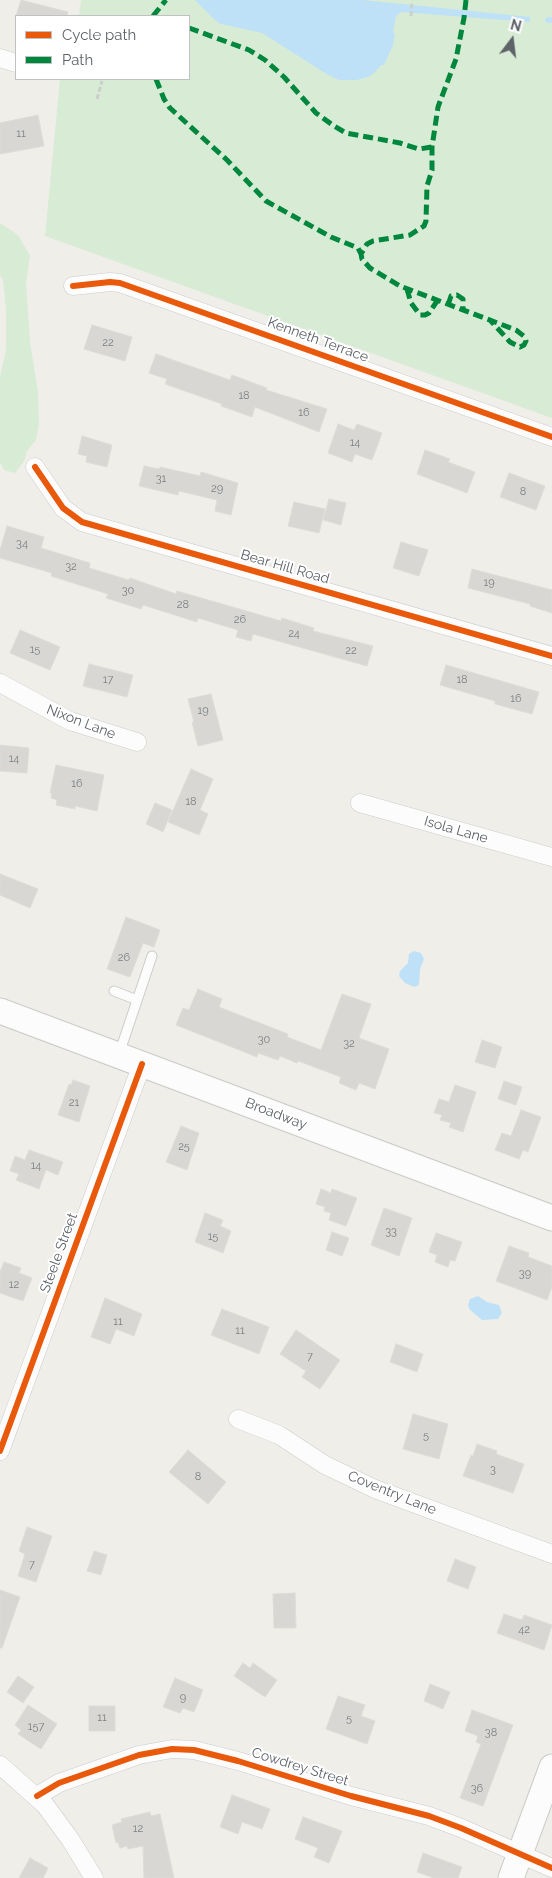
<!DOCTYPE html>
<html>
<head>
<meta charset="utf-8">
<style>
  body { margin:0 }
  #map { position:relative; width:552px; height:1878px; overflow:hidden; background:#efeee9; font-family:Raleway,sans-serif }
  canvas { display:block }
  .legend { position:absolute; left:15px; top:15px; width:175px; height:65px; box-sizing:border-box; background:#fff; border:1px solid #bfc1c3; margin:0; padding:6px 9px; list-style:none; font-size:15px; color:#5e6368 }
  .legend li { display:flex; align-items:center; gap:10px; height:25px }
  .legend b { width:25px; border:1px solid #bfc1c3 }
  .north { position:absolute; left:487px; top:15px; width:50px; height:50px; -webkit-text-stroke:4px #fff; paint-order:stroke; rotate:15deg; font-size:14px; font-weight:700; line-height:20px; text-align:center; color:#5e6368 }
  .north::after { content:''; display:block; margin:auto; width:18px; height:22px; background:#5e6368; clip-path:polygon(50% 0,100% 100%,50% 72%,0 100%) }
</style>
</head>
<body>
<div id="map">
<canvas width="552" height="1878"></canvas>
<ul class="legend">
<li><b style="height:6px;background:#e8590c"></b>Cycle path</li>
<li><b style="height:6px;background:#00873e"></b>Path</li>
</ul>
<div class="north">N</div>
</div>
<script>
const c = document.querySelector('canvas').getContext('2d');
c.lineJoin = 'round';
function fill(path, color) {
  c.fillStyle = color;
  c.fill(path, 'evenodd');
}
function toPath(rows) {
  const path = new Path2D();
  for (const r of rows) {
    path.moveTo(r[0], r[1]);
    for (let i = 2; i < r.length; i += 2) path.lineTo(r[i], r[i + 1]);
  }
  return path;
}
function trace(path, color, width, dash) {
  c.strokeStyle = color;
  c.lineWidth = width;
  c.lineCap = dash ? 'butt' : 'round';
  c.setLineDash(dash || []);
  c.stroke(path);
}
function drawText(font, color, halo, rows, align = 'center') {
  c.font = font + ' Raleway,sans-serif';
  c.lineWidth = 4;
  c.setLineDash([]);
  c.textBaseline = 'middle';
  c.strokeStyle = halo;
  c.fillStyle = color;
  for (const [text, x, y, turn = 0] of rows) {
    c.save();
    c.translate(x, y);
    c.rotate((+turn || 0) * Math.PI / 180);
    c.textAlign = isNaN(turn) ? turn : align;
    if (halo) c.strokeText(text, 0, 0);
    c.fillText(text, 0, 0);
    c.restore();
  }
}
const green = toPath([
  [81,0,552,0,552,418,45,236,60,79,189,79,189,16,79,16],
  [0,223,18,235,30,256,26,285,30,342,38,392,39,423,36,440,27,451,24,461,15,473,4,470,0,462,0,377,6,350,6,310,3,280,0,275]
]);
const water = toPath([
  [195,0,363,0,530,17,530,22,401,12,396,16,393,32,395,34,393,45,384,65,381,65,374,73,368,77,357,80,339,80,328,75,262,33,221,24,215,20],
  [414,951,421,953,424,959,420,969,419,985,414,987,405,983,399,976,400,971,408,963,409,954],
  [478,1296,487,1302,499,1305,502,1313,498,1319,482,1320,470,1310,468,1305,470,1299]
]);
const stream = toPath([
  [548,20,552,20]
]);
const building = toPath([
  [21,0,68,12,67,16,16,16,21,0],
  [38,115,44,146,0,154,0,123,38,115],
  [92,325,132,337,125,361,84,349,92,325],
  [156,354,230,380,232,375,267,388,266,390,327,409,319,432,255,407,252,417,221,406,222,404,165,384,167,379,149,373,156,354],
  [338,424,354,430,357,424,382,433,372,460,355,454,352,462,328,453,338,424],
  [82,436,112,445,107,467,86,462,87,456,78,454,82,436],
  [425,450,450,459,448,462,475,472,467,493,417,474,425,450],
  [144,466,159,469,160,467,200,476,201,472,238,483,231,515,215,511,217,500,179,491,178,495,139,486,144,466],
  [509,473,545,486,536,510,500,497,509,473],
  [329,499,346,503,341,525,323,520,329,499],
  [294,502,325,509,319,533,288,526,294,502],
  [7,526,44,537,41,548,90,563,89,568,129,580,130,578,176,594,177,591,281,621,282,618,314,628,313,631,373,646,367,666,253,634,251,641,236,637,238,630,198,618,197,622,143,605,141,609,106,598,108,594,51,576,52,573,0,558,0,550,7,526],
  [401,542,428,550,419,576,393,568,401,542],
  [472,569,552,590,552,613,530,606,530,604,468,588,472,569],
  [20,630,60,647,50,670,10,653,20,630],
  [89,664,133,675,127,697,83,686,89,664],
  [446,665,539,692,532,714,495,704,495,701,440,685,446,665],
  [211,694,223,740,198,746,192,722,194,722,188,699,211,694],
  [0,745,29,748,27,773,0,771,0,745],
  [56,765,104,775,97,811,75,806,75,809,56,805,57,800,51,798,52,793,50,793,56,765],
  [191,769,213,779,200,810,208,814,199,835,168,822,191,769],
  [155,803,172,810,163,832,146,824,155,803],
  [0,874,38,889,30,908,0,895,0,874],
  [126,917,160,930,154,947,143,943,130,977,107,969,126,917],
  [198,989,222,999,219,1007,288,1034,287,1037,321,1050,342,994,371,1004,359,1038,389,1049,375,1089,359,1083,356,1090,339,1083,341,1077,298,1061,297,1063,280,1056,278,1060,258,1053,257,1057,176,1025,183,1008,189,1010,198,989],
  [482,1040,502,1047,495,1068,475,1062,482,1040],
  [73,1080,90,1086,79,1122,58,1115,69,1084,71,1085,73,1080],
  [504,1081,522,1087,516,1105,498,1099,504,1081],
  [455,1085,476,1092,463,1132,449,1127,451,1123,440,1120,442,1115,434,1113,439,1099,449,1102,455,1085],
  [521,1110,541,1117,528,1152,523,1150,519,1159,495,1150,502,1133,511,1136,521,1110],
  [181,1126,199,1133,187,1170,166,1162,181,1126],
  [29,1150,63,1162,58,1175,46,1170,39,1189,16,1180,19,1174,10,1171,15,1156,25,1160,29,1150],
  [321,1189,331,1193,332,1189,357,1198,346,1226,329,1220,331,1213,324,1211,325,1207,316,1204,321,1189],
  [384,1208,412,1218,399,1256,371,1245,384,1208],
  [205,1213,223,1220,220,1226,231,1231,223,1253,195,1242,205,1213],
  [332,1232,349,1238,342,1256,326,1250,332,1232],
  [436,1233,462,1242,455,1261,450,1260,448,1267,435,1262,437,1255,429,1252,436,1233],
  [509,1246,529,1253,528,1257,552,1266,552,1287,547,1300,496,1281,509,1246],
  [4,1262,21,1268,19,1273,32,1278,23,1301,0,1293,0,1272,4,1262],
  [105,1298,142,1314,134,1336,116,1329,110,1344,91,1337,105,1298],
  [222,1309,269,1327,259,1354,211,1335,222,1309],
  [296,1330,340,1360,320,1389,302,1377,306,1371,280,1354,296,1330],
  [396,1344,423,1354,417,1372,390,1362,396,1344],
  [413,1414,448,1424,439,1459,403,1449,413,1414],
  [477,1444,497,1451,496,1454,524,1464,513,1493,463,1476,471,1455,473,1456,477,1444],
  [188,1450,226,1482,208,1504,169,1472,188,1450],
  [27,1527,52,1536,36,1582,18,1576,25,1554,19,1551,27,1527],
  [94,1551,107,1555,101,1575,87,1571,94,1551],
  [455,1559,476,1567,468,1589,447,1581,455,1559],
  [0,1590,20,1597,2,1648,0,1648,0,1590],
  [295,1593,296,1628,274,1628,273,1594,295,1593],
  [504,1614,522,1620,524,1615,552,1625,544,1650,497,1633,504,1614],
  [243,1663,250,1668,253,1663,277,1680,265,1697,234,1676,243,1663],
  [18,1676,34,1687,23,1703,7,1692,18,1676],
  [175,1678,203,1690,194,1712,183,1708,180,1713,163,1707,175,1678],
  [430,1684,450,1692,443,1709,424,1701,430,1684],
  [338,1696,365,1705,361,1716,375,1721,367,1744,326,1729,338,1696],
  [28,1705,57,1724,41,1749,18,1734,21,1730,15,1725,28,1705],
  [89,1706,115,1706,115,1731,89,1731,89,1706],
  [472,1710,513,1725,483,1806,460,1798,481,1744,476,1742,478,1736,465,1731,472,1710],
  [232,1795,270,1809,262,1829,242,1822,238,1834,220,1827,232,1795],
  [150,1812,151,1816,160,1814,174,1878,144,1878,143,1846,128,1849,127,1846,120,1848,118,1842,116,1843,112,1825,122,1822,121,1819,150,1812],
  [303,1817,342,1831,329,1863,314,1857,318,1848,295,1839,303,1817],
  [423,1853,462,1867,458,1878,434,1878,417,1872,423,1853],
  [30,1858,48,1868,43,1878,19,1878,30,1858]
]);
const path = toPath([
  [411,16,412,1],
  [118,79,119,79],
  [97,99,102,81]
]);
const lane = toPath([
  [114,991,137,1000],
  [119,1054,152,956]
]);
const street = toPath([
  [0,58,16,63],
  [73,286,110,282,120,283,552,437],
  [35,467,63,508,82,522,552,656],
  [0,683,70,721,137,742],
  [360,803,552,857],
  [238,1419,279,1435,325,1465,375,1489,552,1554],
  [0,1451,142,1064],
  [0,1765,45,1805,70,1839,94,1878],
  [37,1796,59,1783,139,1755,172,1749,194,1750,238,1761,351,1796,429,1816,461,1828,552,1868]
]);
const secondary = toPath([
  [0,1011,552,1218],
  [511,1878,552,1767]
]);
const quiet = toPath([
  [466,0,464,18,456,59,438,107,432,147,432,170,427,186,426,221,424,226,410,235,373,241,367,244,361,254,362,259,370,268,400,286,516,330,525,337,526,341,524,345,520,347,510,342,490,320],
  [153,16,166,0],
  [189,28,249,50,265,60,284,77,316,113,334,126,346,133,400,143,419,149,432,147],
  [156,79,164,99,170,108,227,160,266,201,331,237,358,248,361,254],
  [407,289,411,303,420,315,425,315,429,313,437,301],
  [448,305,451,296,457,295,463,299,463,311]
]);
const cycleway = toPath([
  [73,286,110,282,120,283,552,437],
  [35,467,63,508,82,522,552,656],
  [0,1451,142,1064],
  [37,1796,59,1783,139,1755,172,1749,194,1750,238,1761,351,1796,429,1816,461,1828,552,1868]
]);
const numberNames = [
  ["11",21,134],
  ["22",108,343],
  ["18",244,396],
  ["16",304,413],
  ["14",355,443],
  ["31",161,479],
  ["29",217,489],
  ["8",523,492],
  ["34",22,544],
  ["32",71,567],
  ["19",489,583],
  ["30",128,591],
  ["28",183,605],
  ["26",240,620],
  ["24",294,634],
  ["15",35,650],
  ["22",351,651],
  ["17",108,680],
  ["18",462,680],
  ["16",516,699],
  ["19",203,711],
  ["14",14,759],
  ["16",77,784],
  ["18",191,802],
  ["26",124,958],
  ["30",264,1040],
  ["32",349,1044],
  ["21",74,1103],
  ["25",184,1147],
  ["14",36,1166],
  ["33",391,1232],
  ["15",213,1237],
  ["39",525,1274],
  ["12",14,1285],
  ["11",118,1322],
  ["11",240,1331],
  ["7",310,1357],
  ["5",426,1436],
  ["3",493,1470],
  ["8",198,1477],
  ["7",32,1565],
  ["42",524,1630],
  ["9",183,1698],
  ["11",102,1718],
  ["5",349,1719],
  ["157",36,1727],
  ["38",491,1733],
  ["36",477,1789],
  ["12",138,1829]
];
const streetNames = [
  ["Kenneth Terrace",318,340,20],
  ["Bear Hill Road",285,567,16],
  ["Nixon Lane",81,722,21],
  ["Isola Lane",456,830,16],
  ["Broadway",276,1114,21],
  ["Steele Street",59,1253,-70],
  ["Coventry Lane",392,1493,22],
  ["Cowdrey Street",300,1767,17]
];
fill(green, '#d8ebd5');
fill(water, '#bee1f8');
trace(stream, '#bee1f8', 5.5);
fill(building, '#d8d7d4');
trace(building, '#dedcd8', 1);
trace(lane, '#cccccb', 11);
trace(street, '#cccccb', 19);
trace(secondary, '#cbcbca', 27);
trace(path, '#cad0cb', 3, [5, 2.5]);
trace(lane, '#fdfcfc', 9);
trace(street, '#fdfcfc', 18);
trace(secondary, '#fdfcfc', 25);
trace(quiet, '#00873e', 5, [10, 5]);
trace(cycleway, '#e8590c', 6);
drawText('11px', '#7d8084', null, numberNames);
drawText('14px', '#5e6368', '#fff', streetNames);
</script>
</body>
</html>
